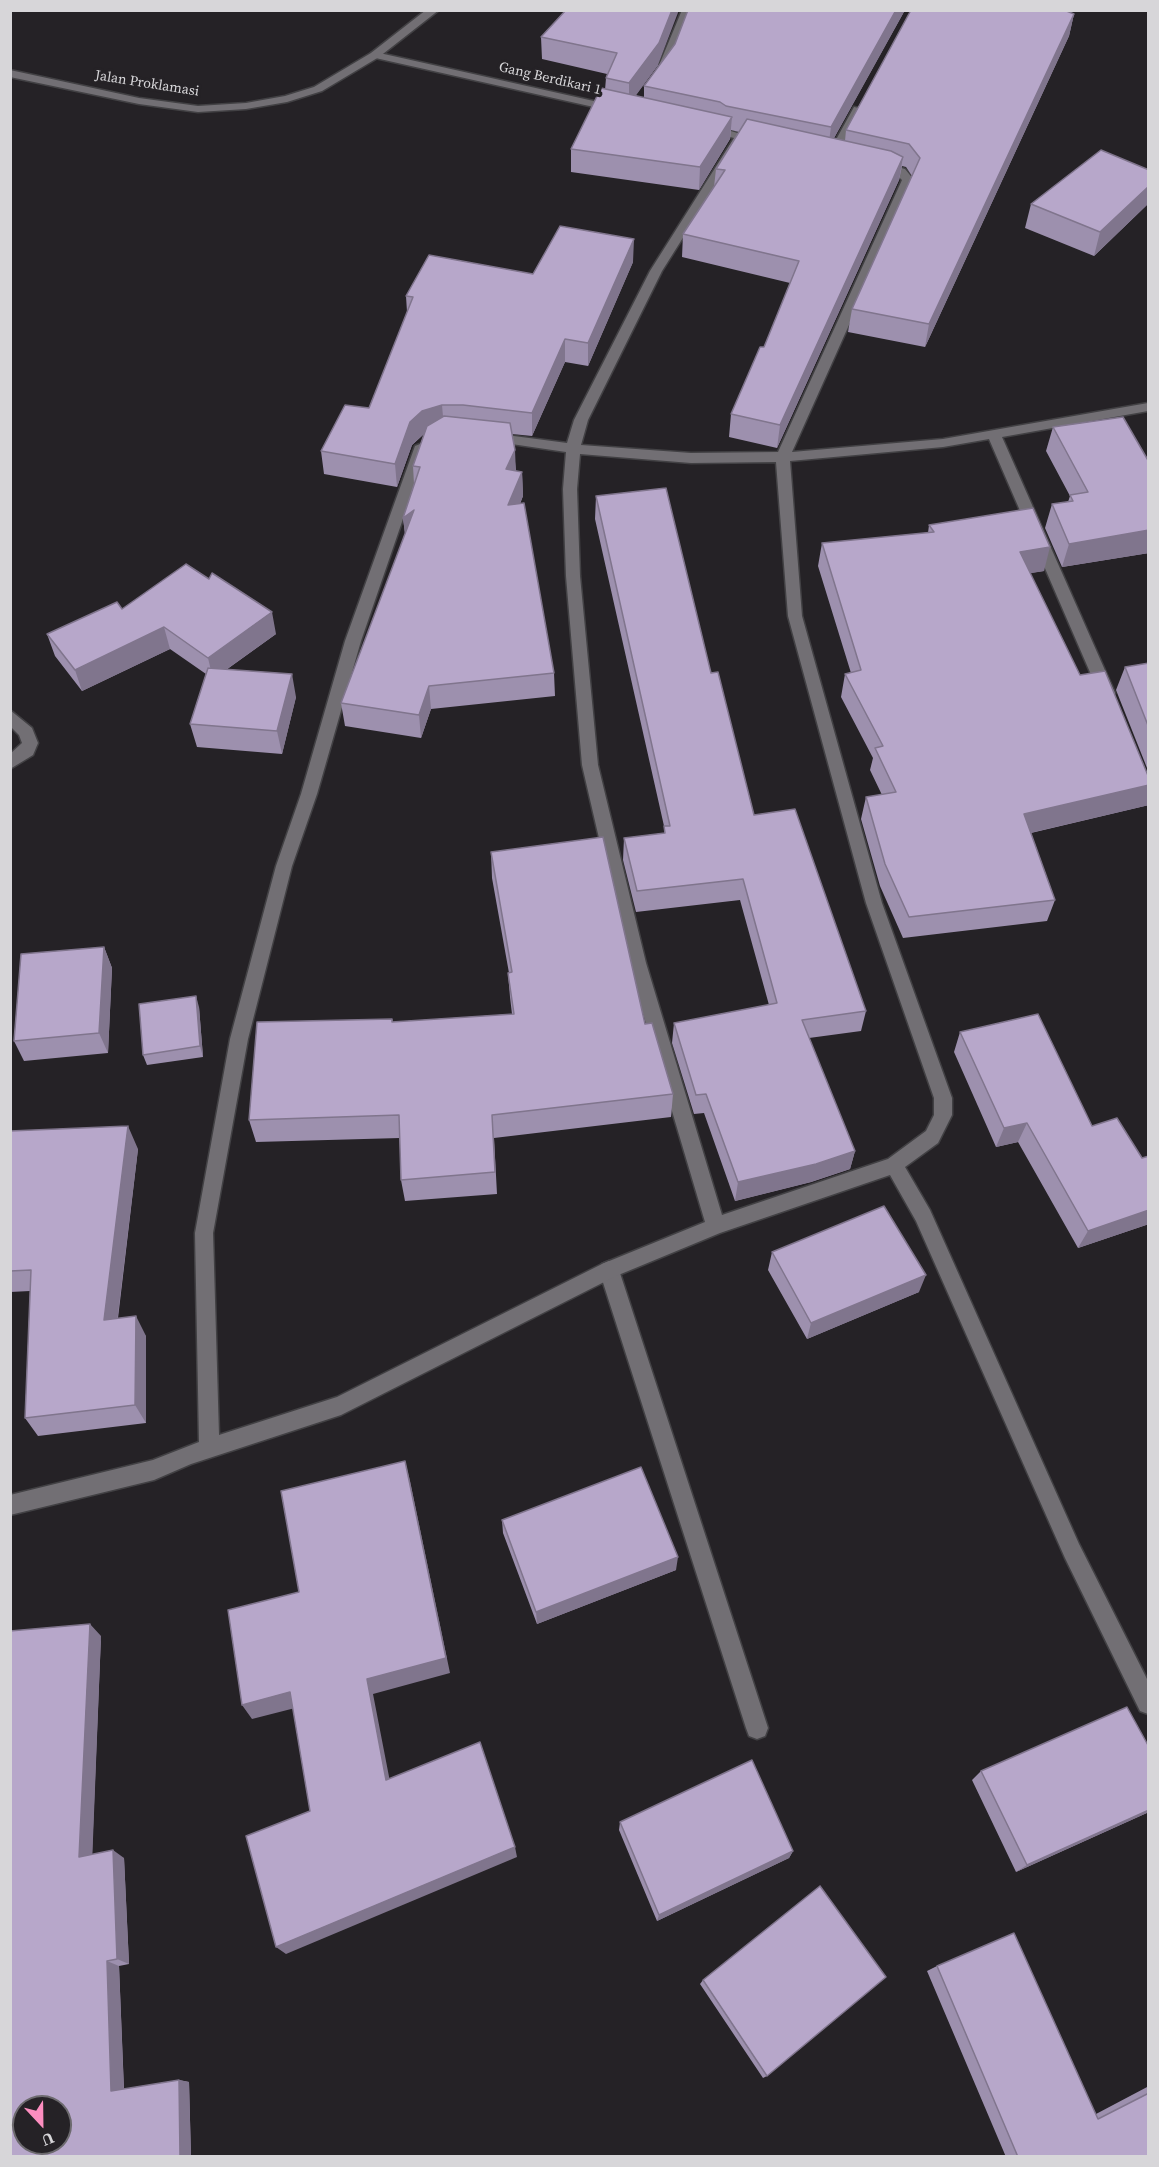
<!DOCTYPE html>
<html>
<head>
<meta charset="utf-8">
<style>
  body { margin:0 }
  #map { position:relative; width:1159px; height:2167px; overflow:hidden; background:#252226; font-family:"Source Serif 4",serif }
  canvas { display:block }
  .frame { position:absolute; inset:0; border:12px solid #d7d6d9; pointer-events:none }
  .north { position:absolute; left:12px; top:2095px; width:60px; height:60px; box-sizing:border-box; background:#252226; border:2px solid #6c6a6e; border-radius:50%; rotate:158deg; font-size:16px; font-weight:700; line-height:24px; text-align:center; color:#d7d6d9 }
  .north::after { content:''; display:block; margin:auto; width:21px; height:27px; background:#fd8ec0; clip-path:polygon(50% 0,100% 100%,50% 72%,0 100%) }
</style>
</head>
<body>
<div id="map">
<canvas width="1159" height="2167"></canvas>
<div class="frame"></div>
<div class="north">U</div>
</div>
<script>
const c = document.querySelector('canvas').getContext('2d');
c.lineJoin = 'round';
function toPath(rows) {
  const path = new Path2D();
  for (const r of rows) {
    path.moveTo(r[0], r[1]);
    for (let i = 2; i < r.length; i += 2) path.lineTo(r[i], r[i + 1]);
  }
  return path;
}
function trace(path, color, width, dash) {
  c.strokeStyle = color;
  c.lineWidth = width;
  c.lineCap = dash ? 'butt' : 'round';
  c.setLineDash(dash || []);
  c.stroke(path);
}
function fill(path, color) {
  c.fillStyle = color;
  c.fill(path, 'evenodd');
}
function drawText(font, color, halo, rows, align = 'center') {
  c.font = font + ' "Source Serif 4",serif';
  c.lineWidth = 6;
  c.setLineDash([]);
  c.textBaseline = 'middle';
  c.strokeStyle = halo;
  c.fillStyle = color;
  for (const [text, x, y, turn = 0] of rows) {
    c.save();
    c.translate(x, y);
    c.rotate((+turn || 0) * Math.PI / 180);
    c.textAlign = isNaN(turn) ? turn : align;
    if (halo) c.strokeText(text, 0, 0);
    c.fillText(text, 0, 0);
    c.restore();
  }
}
const lane = toPath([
  [375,52,616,106,622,109,616,112,371,57,371,53,375,52],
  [609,1261,616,1264,619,1270,768,1728,765,1736,757,1739,749,1736,746,1728,599,1270,602,1264,609,1261]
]);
const street = toPath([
  [682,10,693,10,669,70,659,72,657,70,682,10],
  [854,107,864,109,837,159,829,159,827,156,854,107],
  [718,127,747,136,662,271,588,420,581,445,691,453,778,452,902,180,897,175,875,169,875,163,879,162,905,169,914,180,792,452,943,439,1148,403,1148,411,1002,437,1115,693,1107,699,1099,693,989,439,943,447,790,461,802,616,882,903,952,1098,952,1115,938,1143,905,1167,930,1210,1079,1544,1148,1681,1148,1714,1140,1711,1065,1558,916,1221,890,1175,720,1233,616,1276,341,1415,191,1464,154,1480,10,1515,10,1495,153,1460,199,1442,195,1233,230,1039,276,866,301,794,345,641,415,446,420,444,427,449,361,641,317,794,292,866,248,1039,213,1233,219,1435,337,1397,602,1264,705,1222,628,963,582,765,566,576,563,489,566,452,491,441,484,437,491,433,567,443,574,420,650,271,734,138,714,133,712,131,718,127],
  [580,454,691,463,776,462,788,616,866,903,934,1098,934,1115,926,1131,888,1159,722,1215,646,963,598,765,580,576,577,489,580,454],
  [10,710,32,728,38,743,33,755,10,769,10,754,22,743,19,735,10,726,10,710]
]);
const secondary = toPath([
  [426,10,439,10,379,57,322,91,287,102,246,109,198,112,139,104,10,77,10,70,139,98,198,106,246,103,285,96,314,87,371,53,426,10]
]);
const wall = toPath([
  [566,10,658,65,635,96,644,98,644,86,905,10,834,138,845,141,846,130,1074,14,1069,36,925,347,848,332,852,309,912,176,906,167,902,166,899,180,777,448,729,437,731,414,764,347,790,283,682,257,683,234,714,187,716,169,739,132,731,130,730,139,699,190,571,172,571,149,605,90,606,78,607,74,542,59,541,37],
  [1149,170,1149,203,1094,256,1025,228,1031,204],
  [633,262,588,366,565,362,532,436,512,434,516,471,522,472,523,496,520,504,554,673,555,696,431,709,421,738,345,726,341,703,405,534,403,518,414,484,413,466,424,434,412,445,397,487,324,474,321,451,369,408,407,312,406,296,533,274],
  [1053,427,1149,462,1149,553,1062,567,1045,528,1052,504,1068,502,1070,496,1046,451],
  [596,496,711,673,754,815,866,1011,861,1031,809,1038,855,1151,850,1169,811,1182,735,1201,704,1113,694,1114,672,1043,674,1023,769,1005,740,900,636,912,623,860,624,838,664,833,664,826,595,519],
  [929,525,1044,571,1030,573,1080,675,1149,778,1149,805,1031,833,1055,900,1047,921,903,938,880,886,861,819,866,797,882,795,870,770,873,758,841,697,845,674,851,673,818,566,822,543,928,533],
  [122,609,276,634,226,670,296,697,282,754,197,747,190,724,206,674,170,649,82,691,55,656,47,634],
  [1149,663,1149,773,1116,690,1125,667],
  [491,852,645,1024,673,1094,671,1117,494,1138,497,1194,405,1201,401,1180,400,1138,256,1142,249,1120,392,1019,393,1022,512,1014,510,997,508,973,509,973,492,878],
  [104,947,112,968,108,1053,24,1061,14,1041],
  [199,1007,203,1057,147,1065,143,1055],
  [960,1032,1092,1126,1142,1158,1149,1156,1149,1224,1078,1248,1018,1142,996,1147,954,1052],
  [10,1131,138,1149,118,1318,146,1336,146,1423,38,1436,25,1418,30,1291,10,1292],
  [772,1252,919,1292,807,1339,768,1270],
  [502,1520,676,1570,537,1624,503,1533],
  [101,1636,92,1854,124,1858,129,1964,119,1966,124,2089,179,2080,189,2082,191,2157,10,2157],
  [1149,1747,1149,1812,1016,1872,972,1780,981,1771],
  [620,1822,793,1851,789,1858,657,1921,619,1830],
  [937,1966,1096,2114,1149,2086,1149,2157,1006,2157,927,1971],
  [703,1980,767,2076,763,2078,700,1984]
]);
const shadedWall = toPath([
  [672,10,679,10,658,65,629,105,629,83],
  [896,10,905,10,828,149,831,127],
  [1074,14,1069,36,925,347,929,324],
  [732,117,730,139,699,190,700,167],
  [903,157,899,180,777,448,780,425],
  [1149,186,1149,203,1094,256,1100,232],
  [634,239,633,262,588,366,588,343],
  [565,339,565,362,532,436,532,413],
  [442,405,444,428,424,434,412,445,397,487,395,464,410,422,422,411],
  [515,450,516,474,506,469],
  [522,472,523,496,509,529,508,505],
  [414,510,406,542,403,518],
  [1149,530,1149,553,1062,567,1069,544],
  [1050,547,1044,571,1014,576,1020,552],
  [272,612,276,634,213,679,208,658],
  [164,627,170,649,82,691,75,670],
  [292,674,296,697,282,754,277,731],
  [429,686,431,709,421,738,419,715],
  [1149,785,1149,805,1017,836,1024,814],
  [104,947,112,968,108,1053,99,1033],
  [196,996,199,1007,203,1057,200,1046],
  [1027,1123,1018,1142,996,1147,1004,1128],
  [128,1126,138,1149,115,1339,104,1320],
  [855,1151,850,1169,811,1182,735,1201,738,1182],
  [1149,1210,1149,1224,1078,1248,1088,1231],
  [926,1275,919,1292,807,1339,811,1323],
  [136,1316,146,1336,146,1423,135,1405],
  [405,1461,410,1481,450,1673,373,1694,392,1792,386,1780,367,1679],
  [678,1557,676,1570,537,1624,536,1612],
  [90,1624,101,1636,92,1864,79,1857],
  [290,1692,299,1707,252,1719,242,1705],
  [1149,1810,1149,1812,1016,1872,1027,1865],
  [515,1847,517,1857,286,1954,276,1947],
  [113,1850,124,1858,129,1964,117,1959],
  [793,1851,789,1858,657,1921,659,1915],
  [107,1961,119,1966,124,2093,111,2091],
  [179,2080,189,2082,191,2157,180,2157]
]);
const building = toPath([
  [566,10,672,10,659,43,629,83,606,78,617,53,541,37,566,10],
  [688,10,896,10,831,127,726,106,720,102,644,86,675,44,688,10],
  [911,10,1064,10,1074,14,929,324,852,309,920,158,909,144,846,130,911,10],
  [601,88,732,117,700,167,571,149,601,88],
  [747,119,891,151,903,157,780,425,731,414,760,347,764,347,799,261,683,234,725,170,716,169,747,119],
  [1101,150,1149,170,1149,186,1100,232,1031,204,1101,150],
  [560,226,634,239,588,343,565,339,532,413,463,405,442,405,422,411,410,422,395,464,321,451,345,405,369,408,413,297,406,296,429,255,533,274,560,226],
  [444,416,510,423,515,450,506,469,522,472,508,505,524,503,554,673,429,686,419,715,341,703,414,510,403,518,420,467,413,466,427,426,444,416],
  [1123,417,1149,462,1149,530,1069,544,1052,504,1073,501,1070,495,1088,492,1053,427,1123,417],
  [666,488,711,673,718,672,754,815,795,809,866,1011,802,1020,855,1151,816,1164,738,1182,706,1094,696,1095,674,1023,777,1003,743,879,637,891,624,838,665,833,664,826,670,826,596,496,666,488],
  [1033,508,1050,547,1020,552,1080,675,1105,671,1149,778,1149,785,1024,814,1055,900,909,917,885,864,866,797,896,792,875,748,883,746,845,674,861,670,822,543,934,532,929,525,1033,508],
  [186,564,209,579,212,573,272,612,208,658,164,627,75,670,47,634,117,602,122,609,186,564],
  [1149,663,1149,728,1125,667,1149,663],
  [208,668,292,674,277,731,190,724,208,668],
  [603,837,645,1024,652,1023,673,1094,492,1115,495,1172,401,1180,399,1115,249,1120,257,1022,392,1019,392,1022,514,1014,508,973,512,972,491,852,603,837],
  [104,947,99,1033,14,1041,21,954,104,947],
  [196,996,200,1046,143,1055,139,1004,196,996],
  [1038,1014,1092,1126,1117,1118,1142,1158,1149,1156,1149,1210,1088,1231,1027,1123,1004,1128,960,1032,1038,1014],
  [128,1126,104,1320,136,1316,135,1405,25,1418,31,1270,10,1271,10,1131,128,1126],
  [884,1206,926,1275,811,1323,772,1252,884,1206],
  [405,1461,446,1658,367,1679,386,1780,480,1742,515,1847,276,1947,246,1836,310,1811,290,1692,242,1705,228,1610,299,1592,281,1491,405,1461],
  [641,1467,678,1557,536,1612,502,1520,641,1467],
  [90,1624,79,1857,113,1850,117,1959,107,1961,111,2091,179,2080,180,2157,10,2157,10,1631,90,1624],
  [24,2107,60,2107,60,2143,24,2143,24,2107],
  [1127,1707,1149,1747,1149,1810,1027,1865,981,1771,1127,1707],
  [752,1760,793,1851,659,1915,620,1822,752,1760],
  [820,1886,886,1977,767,2076,703,1980,820,1886],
  [1014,1933,1098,2119,1149,2093,1149,2157,1018,2157,937,1966,1014,1933]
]);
const farStreetnames = [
  ["Gang Berdikari 1",550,79,13],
  ["Jalan Proklamasi",147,84,9]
];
trace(lane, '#424144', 3);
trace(street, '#424144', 3);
trace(secondary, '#424144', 3);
fill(lane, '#726f74');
fill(street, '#726f74');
fill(secondary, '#726f74');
fill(wall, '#9d90ae');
fill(shadedWall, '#80758d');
fill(building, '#b7a7ca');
trace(building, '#80758d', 1.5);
drawText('14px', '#d7d6d9', '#252226', farStreetnames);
</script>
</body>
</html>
